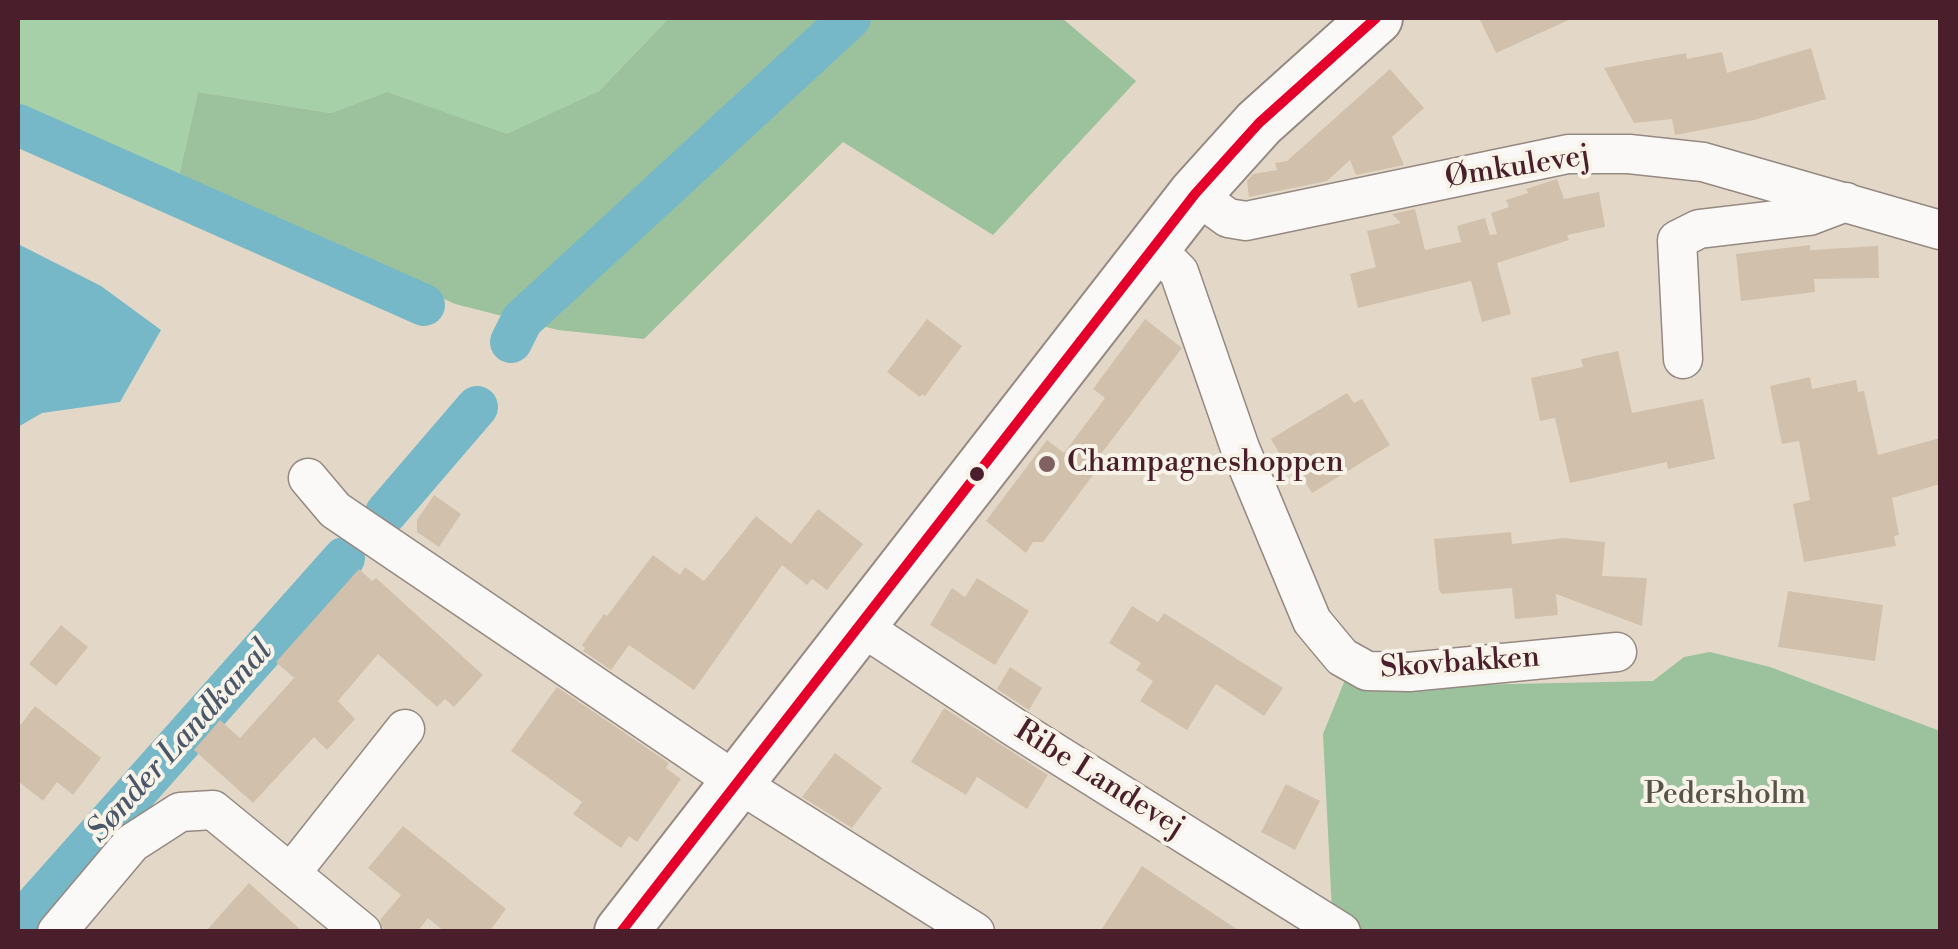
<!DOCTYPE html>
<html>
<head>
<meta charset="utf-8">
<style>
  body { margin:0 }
  #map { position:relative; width:1958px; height:949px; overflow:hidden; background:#e3d8c7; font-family:"Libre Bodoni",serif }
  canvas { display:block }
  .frame { position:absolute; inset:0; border:20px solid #4a1f2b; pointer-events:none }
</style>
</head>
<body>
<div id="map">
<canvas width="1958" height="949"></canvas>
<div class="frame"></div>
</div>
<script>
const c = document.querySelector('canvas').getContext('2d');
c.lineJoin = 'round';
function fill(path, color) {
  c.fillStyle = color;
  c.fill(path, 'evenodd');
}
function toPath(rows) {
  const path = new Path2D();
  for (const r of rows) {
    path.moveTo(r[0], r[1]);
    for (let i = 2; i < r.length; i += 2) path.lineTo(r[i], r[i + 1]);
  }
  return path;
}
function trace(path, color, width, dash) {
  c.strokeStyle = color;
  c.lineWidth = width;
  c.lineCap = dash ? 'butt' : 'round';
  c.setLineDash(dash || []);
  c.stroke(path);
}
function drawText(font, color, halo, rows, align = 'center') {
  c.font = font + ' "Libre Bodoni",serif';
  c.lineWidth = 8;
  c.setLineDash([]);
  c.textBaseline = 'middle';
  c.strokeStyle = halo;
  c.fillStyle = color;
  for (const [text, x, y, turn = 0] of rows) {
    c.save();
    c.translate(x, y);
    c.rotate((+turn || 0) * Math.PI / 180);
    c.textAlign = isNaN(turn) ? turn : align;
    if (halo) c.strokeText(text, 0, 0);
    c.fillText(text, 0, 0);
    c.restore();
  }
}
const green = toPath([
  [18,18,669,18,599,91,507,135,387,92,331,113,198,92,179,176,18,104]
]);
const forest = toPath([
  [669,18,1062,18,1136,81,993,235,843,142,644,339,558,330,455,304,179,176,198,92,331,113,387,92,507,134,599,91],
  [1710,652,1770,667,1940,731,1940,931,1333,931,1323,734,1345,680,1373,687,1653,681,1684,657]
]);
const water = toPath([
  [18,244,101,286,161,330,120,402,42,413,18,427]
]);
const canal = toPath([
  [18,125,424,305],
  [511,342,522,320,850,18],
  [386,513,477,407],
  [18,925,344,558]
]);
const building = toPath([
  [1479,18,1573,18,1496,53],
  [1811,48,1826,99,1754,120,1675,135,1672,119,1634,123,1604,68,1686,53,1687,59,1722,52,1727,73],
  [1390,69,1424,108,1392,137,1404,165,1356,175,1350,160,1327,181,1249,197,1247,181,1253,174,1277,170,1275,163,1287,161],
  [1557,179,1564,199,1599,192,1605,227,1567,235,1569,240,1497,263,1511,314,1482,322,1471,281,1358,308,1350,274,1376,267,1367,231,1401,223,1392,214,1415,209,1425,250,1461,242,1457,226,1485,218,1490,235,1497,234,1491,213,1509,207,1506,200,1528,193,1526,189],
  [1810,245,1810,250,1878,246,1879,278,1814,279,1815,292,1741,301,1736,254],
  [927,319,962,346,925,396,922,394,920,397,887,372],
  [1145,319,1182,348,1088,471,1093,475,1043,542,1033,542,1026,553,986,521,1047,440,1064,453,1105,398,1093,389],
  [1618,351,1632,413,1703,399,1715,459,1668,469,1667,462,1570,483,1555,418,1540,421,1531,378,1583,367,1581,359],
  [1810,377,1812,389,1856,380,1858,392,1864,391,1878,455,1940,438,1940,484,1892,498,1899,535,1894,536,1896,546,1804,562,1793,504,1810,500,1799,441,1782,444,1770,386],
  [1347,393,1354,403,1362,399,1390,445,1312,493,1292,461,1286,465,1271,439],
  [434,495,461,514,439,547,417,532,417,520],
  [818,509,863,544,827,590,812,579,807,585,782,565,694,690,629,645,611,670,583,651,585,648,582,645,604,614,607,616,653,555,680,575,685,567,704,581,756,516,791,544],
  [1511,532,1512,544,1564,538,1605,542,1602,576,1647,578,1642,626,1556,594,1558,615,1515,619,1512,588,1442,594,1439,590,1434,539],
  [359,569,372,581,376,578,483,675,454,707,445,699,437,707,378,654,338,701,355,719,327,750,314,737,253,803,194,750,220,720,240,738,294,678,276,662],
  [977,578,1029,611,995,665,930,625,952,588,965,597],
  [1788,591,1883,605,1875,661,1778,647],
  [1132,606,1158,622,1164,613,1283,688,1264,716,1216,684,1187,730,1140,701,1153,681,1136,670,1141,663,1109,643],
  [61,625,88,647,56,686,29,664],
  [1010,667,1042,688,1029,710,997,689],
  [557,687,669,763,666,768,681,779,637,842,629,836,621,848,573,814,582,802,511,751],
  [35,706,101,758,73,795,57,782,43,801,18,781,18,728],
  [944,708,1048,775,1027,809,977,777,966,795,911,762],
  [835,753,882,788,852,828,802,797],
  [1286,784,1320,801,1295,850,1261,832],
  [403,826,506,909,489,932,445,932,428,918,417,932,384,932,380,920,401,895,368,868],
  [1142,866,1241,932,1100,932],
  [249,883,303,932,205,932]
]);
const minor = toPath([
  [1195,194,1228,218,1246,221,1568,154,1629,154,1703,162,1940,230],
  [1155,248,1179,272,1240,448,1312,621,1342,657,1367,671,1409,672,1617,652],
  [1683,359,1677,240,1699,229,1809,216,1846,202],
  [308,478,335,510,738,783,975,932],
  [859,625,1017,729,1341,932],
  [291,873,405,729],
  [57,932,132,843,180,812,213,810,362,932]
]);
const secondary = toPath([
  [621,932,1195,194,1259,123,1376,18]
]);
const bus1 = toPath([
  [621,932,1195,194,1259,123,1376,18]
]);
const markers = [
  [1047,464,10,"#806062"],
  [977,474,9,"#4a1f2b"]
];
const streetNames = [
  ["Ømkulevej",1518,168,-9],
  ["Skovbakken",1460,664,-4],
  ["Ribe Landevej",1099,780,32]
];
const poiNames = [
  ["Champagneshoppen",1067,464]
];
const parkNames = [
  ["Pedersholm",1725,796]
];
const waterNames = [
  ["Sønder Landkanal",181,742,-48]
];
fill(green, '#a6d1a8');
fill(forest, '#9bc19d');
fill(water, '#76b8c7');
trace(canal, '#76b8c7', 42);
fill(building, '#d1c0ac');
trace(minor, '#958982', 41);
trace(secondary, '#958982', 56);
trace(minor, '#fbf9f7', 38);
trace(secondary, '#fbf9f7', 52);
trace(bus1, '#e4002b', 10);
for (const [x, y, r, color] of markers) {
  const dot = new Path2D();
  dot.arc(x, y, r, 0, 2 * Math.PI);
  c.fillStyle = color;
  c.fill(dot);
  trace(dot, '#f7f3e8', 4);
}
drawText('30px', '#4a1f2b', '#f7f3e8', streetNames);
drawText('30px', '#4a1f2b', '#f7f3e8', poiNames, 'left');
drawText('30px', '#575349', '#f7f3e8', parkNames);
drawText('italic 32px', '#495769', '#f7f3e8', waterNames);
</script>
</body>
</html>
